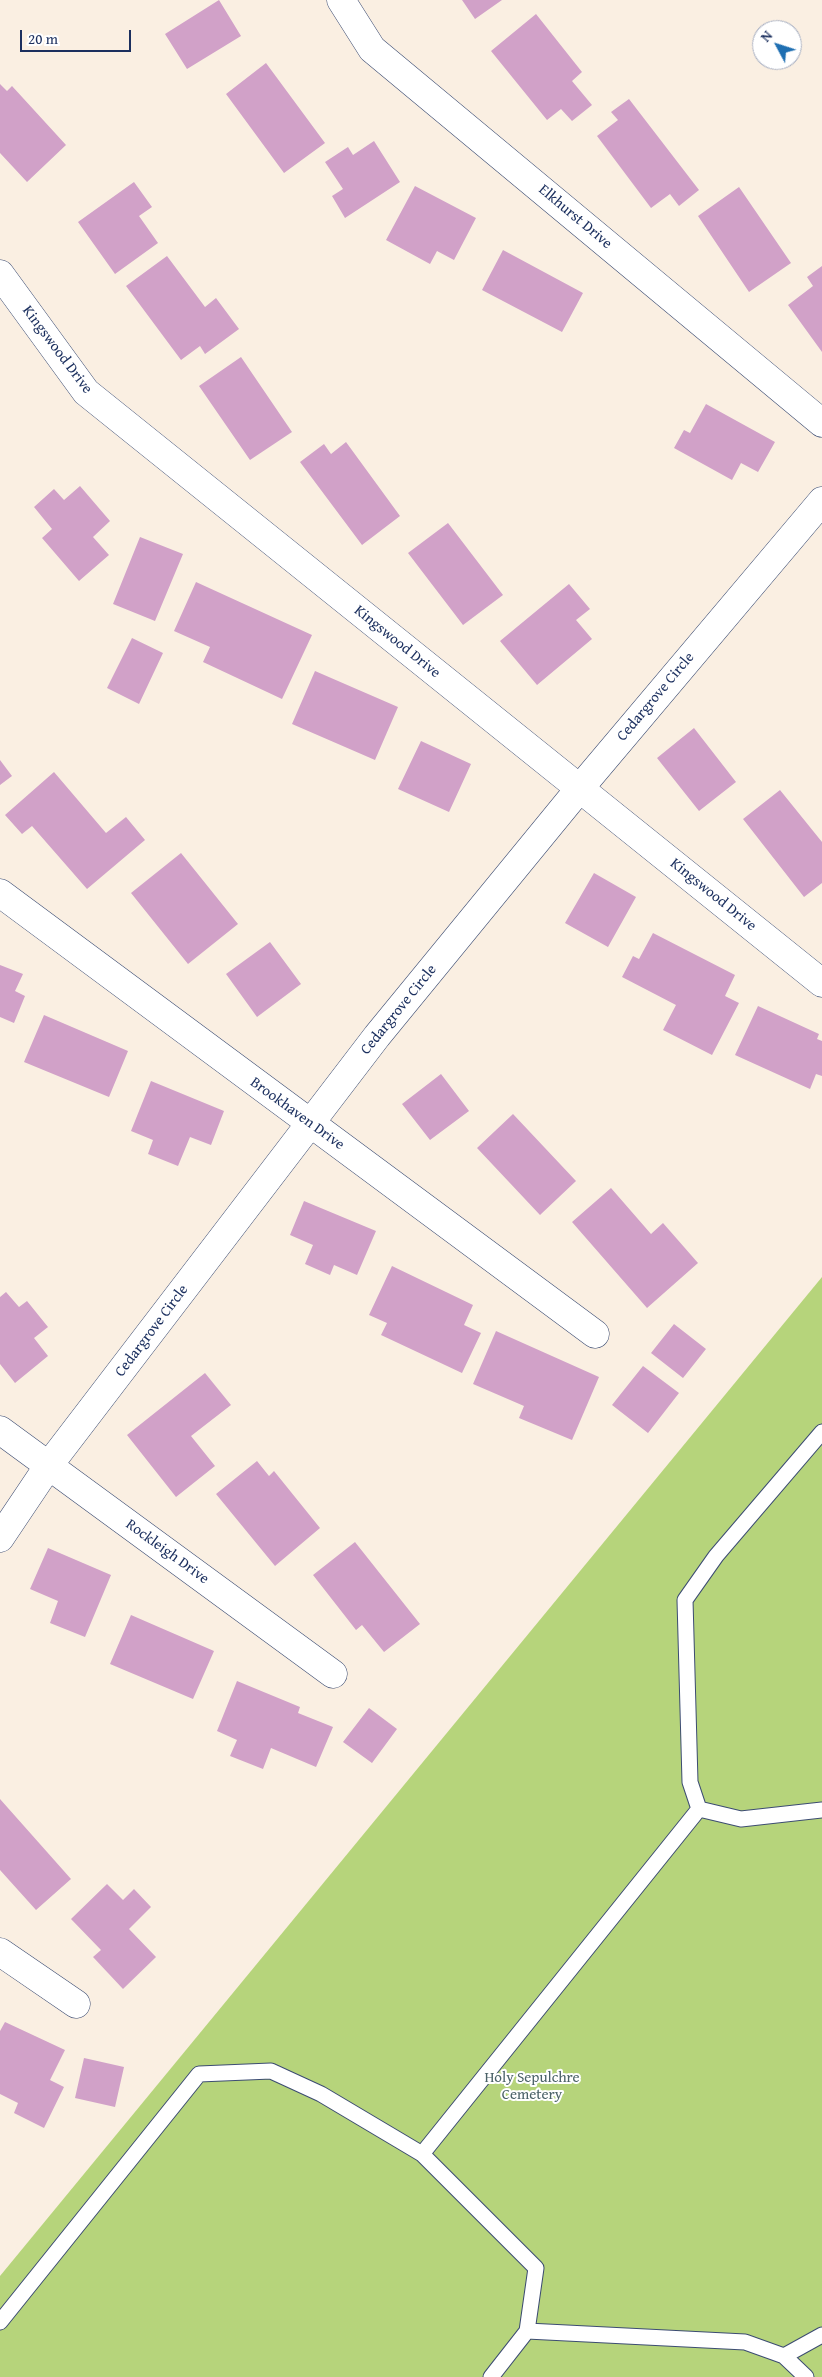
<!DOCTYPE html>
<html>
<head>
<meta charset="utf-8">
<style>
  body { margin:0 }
  #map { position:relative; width:822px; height:2377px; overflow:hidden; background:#faefe2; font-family:"Gentium Book Plus",serif }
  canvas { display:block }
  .north { position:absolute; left:752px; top:20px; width:50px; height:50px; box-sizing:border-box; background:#fff; border:1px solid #a4acbf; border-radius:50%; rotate:310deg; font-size:14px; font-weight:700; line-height:20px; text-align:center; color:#1b2f5e }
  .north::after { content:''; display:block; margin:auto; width:18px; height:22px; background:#1f6fb2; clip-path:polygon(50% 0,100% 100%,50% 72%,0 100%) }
  .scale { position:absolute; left:20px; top:30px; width:111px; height:22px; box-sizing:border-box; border:2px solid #1b2f5e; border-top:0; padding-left:6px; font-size:15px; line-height:18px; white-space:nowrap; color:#1b2f5e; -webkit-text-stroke:4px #fff; paint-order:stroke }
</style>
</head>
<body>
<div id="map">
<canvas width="822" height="2377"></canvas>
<div class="north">N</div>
<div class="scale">20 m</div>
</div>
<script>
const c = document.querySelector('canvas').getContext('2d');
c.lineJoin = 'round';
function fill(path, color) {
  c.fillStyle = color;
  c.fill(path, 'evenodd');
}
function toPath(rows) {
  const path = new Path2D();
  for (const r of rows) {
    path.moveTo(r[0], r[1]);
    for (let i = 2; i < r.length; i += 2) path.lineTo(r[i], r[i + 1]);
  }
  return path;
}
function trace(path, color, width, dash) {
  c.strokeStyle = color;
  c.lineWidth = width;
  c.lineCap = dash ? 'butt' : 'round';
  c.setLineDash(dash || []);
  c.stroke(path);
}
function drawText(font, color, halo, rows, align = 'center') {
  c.font = font + ' "Gentium Book Plus",serif';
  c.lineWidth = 4;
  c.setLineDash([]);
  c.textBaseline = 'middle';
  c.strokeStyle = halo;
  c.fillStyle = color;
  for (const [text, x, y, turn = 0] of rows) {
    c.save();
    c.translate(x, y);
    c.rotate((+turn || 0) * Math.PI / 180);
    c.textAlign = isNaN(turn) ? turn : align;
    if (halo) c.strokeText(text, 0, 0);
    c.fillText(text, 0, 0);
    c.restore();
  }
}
const green = toPath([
  [822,1277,822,2377,0,2377,0,2276]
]);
const building = toPath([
  [219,0,241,36,187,69,165,34],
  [462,0,502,0,475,19],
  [536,14,582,72,572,81,592,105,572,121,561,109,547,120,491,51],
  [266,63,325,143,284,173,226,94],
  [0,84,7,91,12,86,66,145,27,182,0,153],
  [629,99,699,190,679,206,670,194,651,208,597,136,618,120,611,112],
  [374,141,400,182,345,218,332,196,343,189,325,162,348,147,353,155],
  [134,182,152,207,139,216,158,243,115,274,78,222],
  [415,186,476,218,454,260,437,251,430,264,386,240],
  [739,187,791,263,749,292,698,216],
  [503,250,583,293,562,332,482,290],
  [167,256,205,307,216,298,239,329,205,354,200,346,181,360,126,286],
  [822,266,822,352,788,305,813,286,807,277],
  [241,357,292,432,250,460,199,386],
  [706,404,775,442,758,472,741,463,732,480,674,448,684,430,690,433],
  [346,442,400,516,362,545,300,462,324,444,331,454],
  [80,486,110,521,93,537,109,555,79,581,42,538,52,529,34,507,54,489,64,500],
  [448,523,503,595,463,625,408,553],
  [140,537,183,554,155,621,113,604],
  [196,582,312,635,282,699,203,662,210,647,174,631],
  [569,584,590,609,576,620,592,639,537,685,500,641],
  [132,638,163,653,139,704,107,688],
  [315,671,398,707,375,760,292,724],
  [694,728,736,782,699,811,657,758],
  [421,741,471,764,449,812,398,789],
  [0,760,12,776,0,785],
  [54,772,106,833,126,817,145,840,87,889,32,826,22,834,5,815],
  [780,790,822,842,822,883,804,897,743,819],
  [181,853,238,924,188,964,131,893],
  [594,873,636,897,608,947,565,923],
  [653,933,735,975,725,996,739,1003,712,1055,663,1030,676,1005,622,977,633,956,639,959],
  [270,942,301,984,257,1017,226,974],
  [0,965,23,974,15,991,25,996,14,1023,0,1017],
  [758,1006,819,1034,817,1039,822,1041,822,1076,816,1074,810,1089,735,1055],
  [44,1015,128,1051,109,1097,24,1062],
  [441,1074,469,1111,430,1140,402,1104],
  [151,1081,224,1111,211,1145,190,1137,178,1166,148,1154,153,1140,131,1131],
  [513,1114,576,1181,540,1215,477,1148],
  [611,1188,651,1234,663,1223,698,1263,647,1308,572,1222],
  [304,1201,376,1231,357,1275,334,1265,330,1275,305,1264,313,1245,290,1235],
  [392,1266,473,1305,464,1325,481,1333,462,1373,381,1335,387,1323,369,1315],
  [6,1292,19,1307,27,1301,48,1327,34,1338,48,1356,15,1383,0,1364,0,1297],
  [674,1324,706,1349,683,1378,651,1353],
  [496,1331,599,1377,572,1440,519,1418,524,1406,473,1384],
  [643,1366,679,1393,648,1433,612,1405],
  [205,1373,231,1405,191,1436,215,1466,176,1497,127,1435],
  [257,1461,269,1476,274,1471,320,1528,275,1566,216,1494],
  [355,1542,420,1624,384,1652,362,1625,356,1630,313,1575],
  [48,1548,111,1575,85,1637,50,1623,58,1601,30,1589],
  [131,1615,214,1651,193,1699,110,1664],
  [237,1681,300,1707,298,1713,333,1727,316,1767,271,1748,263,1769,230,1756,237,1740,217,1731],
  [369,1708,397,1729,372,1763,343,1742],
  [0,1799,71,1879,36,1910,0,1870],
  [107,1884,123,1900,134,1889,151,1907,129,1929,156,1957,123,1989,93,1957,101,1950,71,1919],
  [5,2022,65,2050,50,2080,64,2087,44,2128,14,2113,18,2103,0,2094,0,2031],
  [84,2058,124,2067,115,2107,75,2098]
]);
const lane = toPath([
  [699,1809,690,1782,685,1600,716,1556,822,1432],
  [699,1809,741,1819,822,1810],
  [422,2154,699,1809],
  [0,2322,199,2074,271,2071,321,2094,422,2154,536,2268,527,2331,491,2377],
  [527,2331,745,2342,784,2356,806,2377],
  [784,2356,822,2335]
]);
const street = toPath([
  [341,0,372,49,822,423],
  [0,274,86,392,822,983],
  [0,893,595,1334],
  [0,1430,333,1674],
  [0,1538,49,1465,377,1036,580,788,822,501],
  [0,1952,76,2004]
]);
const streetNames = [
  ["Elkhurst Drive",575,217,40],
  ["Kingswood Drive",57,350,53],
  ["Kingswood Drive",397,642,39],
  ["Cedargrove Circle",656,697,-50],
  ["Kingswood Drive",713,895,39],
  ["Cedargrove Circle",399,1010,-51],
  ["Brookhaven Drive",297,1114,36],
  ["Cedargrove Circle",152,1331,-53],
  ["Rockleigh Drive",167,1552,36]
];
const parkNames = [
  ["Holy Sepulchre",532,2078],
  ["Cemetery",532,2095]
];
fill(green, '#b6d47b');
fill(building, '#d1a1c8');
trace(lane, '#3c4c72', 17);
trace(street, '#3c4c72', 29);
trace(lane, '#fff', 15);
trace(street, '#fff', 28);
drawText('15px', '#1b2f5e', '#fff', streetNames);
drawText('15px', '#4a6167', '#fff', parkNames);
</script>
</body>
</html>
